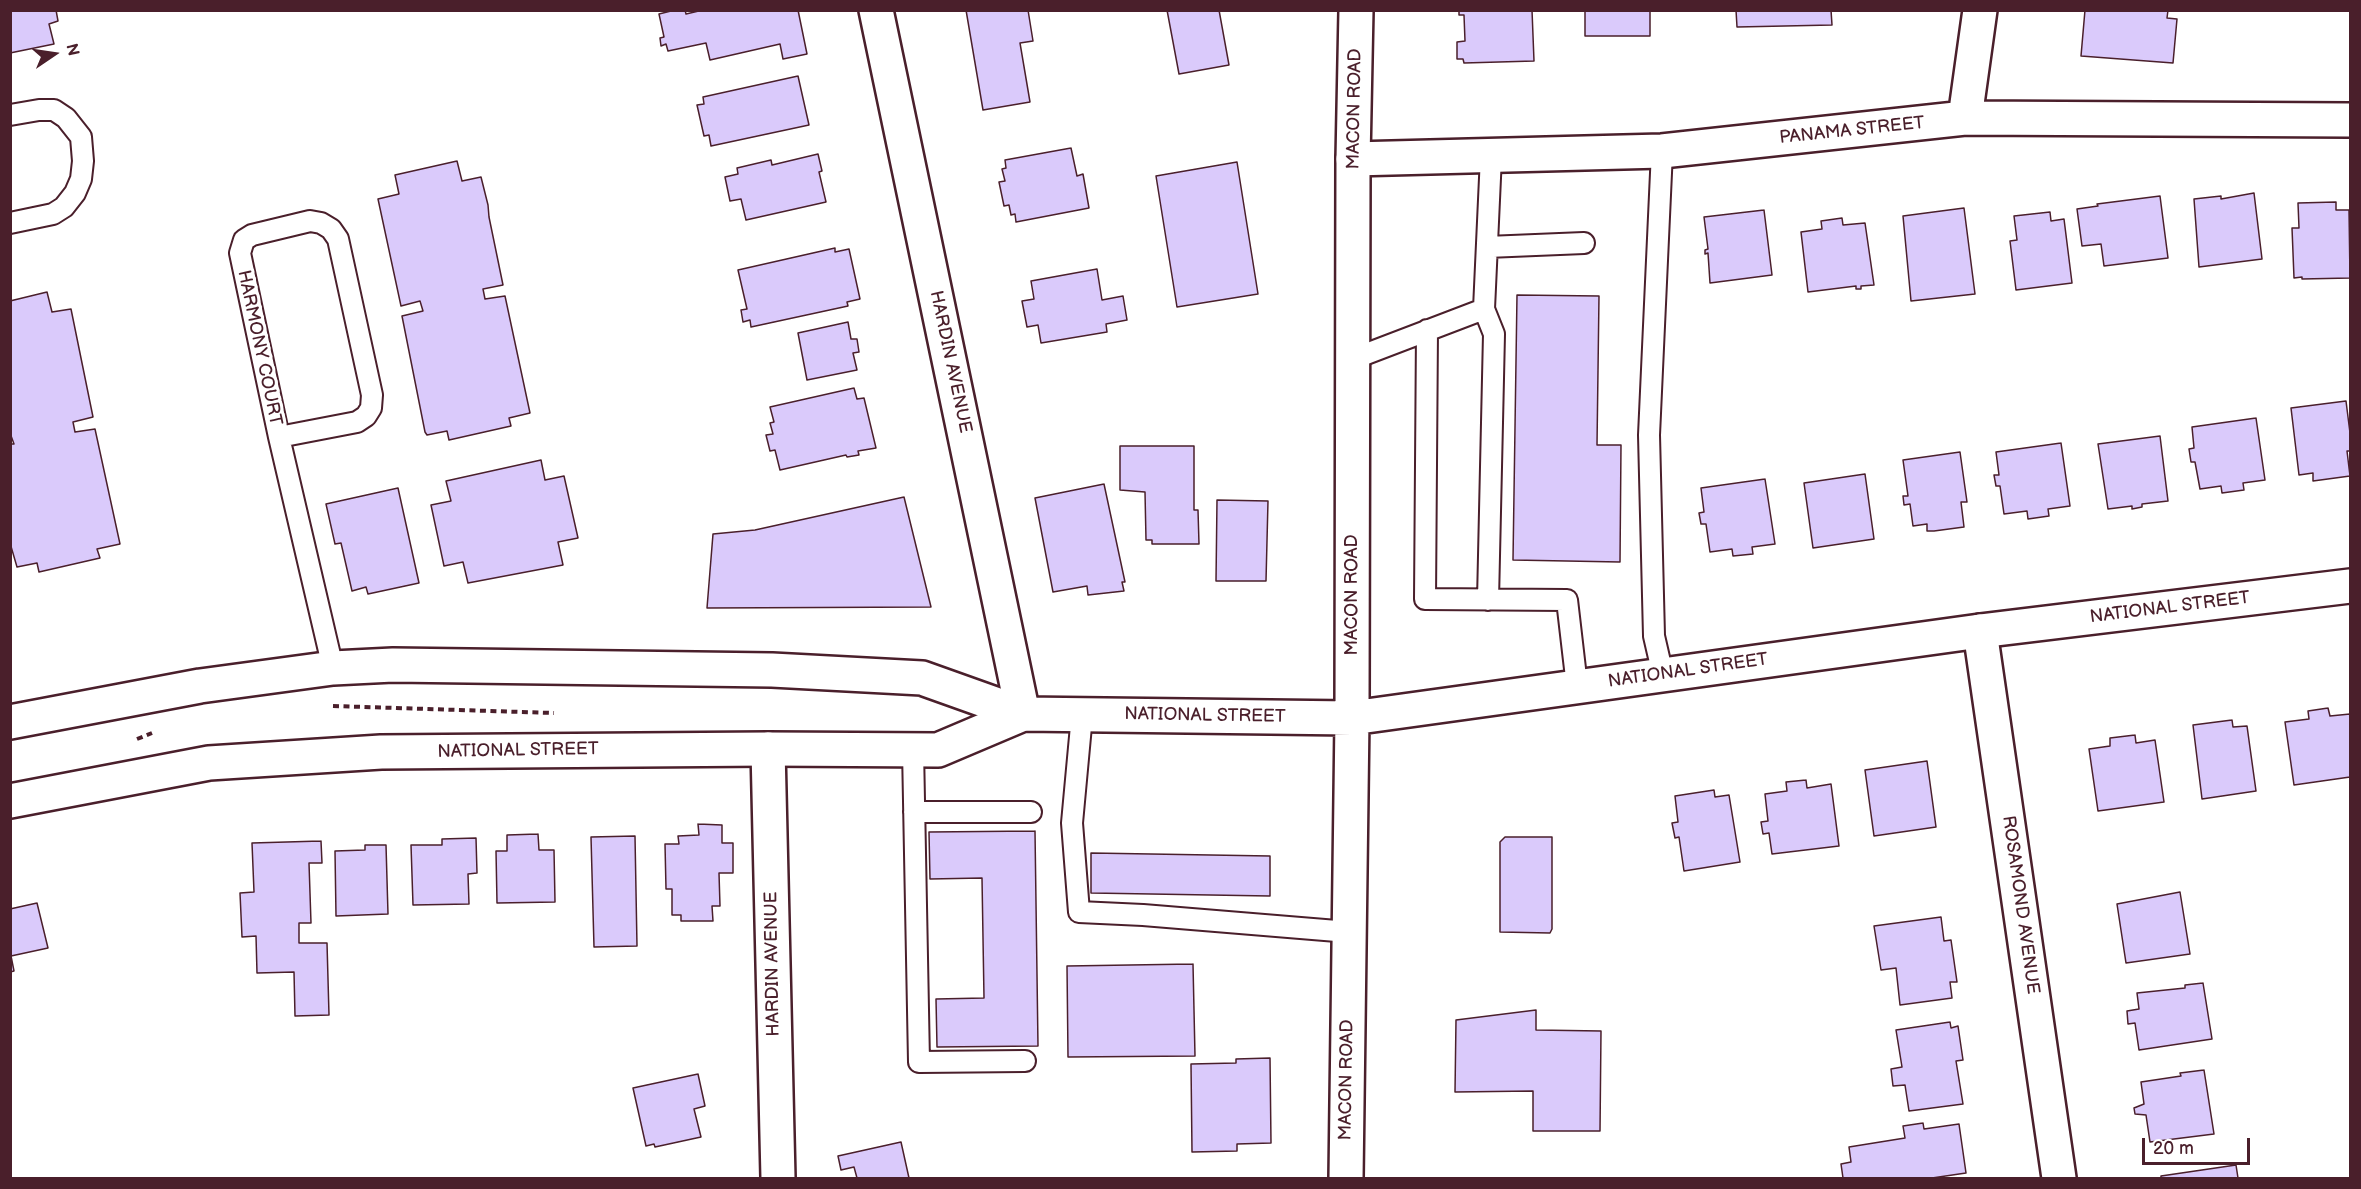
<!DOCTYPE html>
<html>
<head>
<meta charset="utf-8">
<style>
  body { margin:0 }
  #map { position:relative; width:2361px; height:1189px; overflow:hidden; background:#fff; font-family:"Balsamiq Sans",sans-serif }
  canvas { display:block }
  .frame { position:absolute; inset:0; border:12px solid #4a1f2b; pointer-events:none }
  .north { position:absolute; left:24px; top:24px; width:60px; height:60px; -webkit-text-stroke:4px #fff; paint-order:stroke; rotate:77deg; font-size:16px; font-weight:700; line-height:24px; text-align:center; color:#4a1f2b }
  .north::after { content:''; display:block; margin:auto; width:21px; height:27px; background:#4a1f2b; clip-path:polygon(50% 0,100% 100%,50% 72%,0 100%) }
  .scale { position:absolute; left:2142px; top:1138px; width:108px; height:27px; box-sizing:border-box; border:3px solid #4a1f2b; border-top:0; padding-left:8px; font-size:18px; line-height:21px; white-space:nowrap; color:#4a1f2b; -webkit-text-stroke:4px #fff; paint-order:stroke }
</style>
</head>
<body>
<div id="map">
<canvas width="2361" height="1189"></canvas>
<div class="frame"></div>
<div class="north">N</div>
<div class="scale">20 m</div>
</div>
<script>
const c = document.querySelector('canvas').getContext('2d');
c.lineJoin = 'round';
function fill(path, color) {
  c.fillStyle = color;
  c.fill(path, 'evenodd');
}
function toPath(rows) {
  const path = new Path2D();
  for (const r of rows) {
    path.moveTo(r[0], r[1]);
    for (let i = 2; i < r.length; i += 2) path.lineTo(r[i], r[i + 1]);
  }
  return path;
}
function trace(path, color, width, dash) {
  c.strokeStyle = color;
  c.lineWidth = width;
  c.lineCap = dash ? 'butt' : 'round';
  c.setLineDash(dash || []);
  c.stroke(path);
}
function drawText(font, color, halo, rows, align = 'center') {
  c.font = font + ' "Balsamiq Sans",sans-serif';
  c.lineWidth = 6;
  c.setLineDash([]);
  c.textBaseline = 'middle';
  c.strokeStyle = halo;
  c.fillStyle = color;
  for (const [text, x, y, turn = 0] of rows) {
    c.save();
    c.translate(x, y);
    c.rotate((+turn || 0) * Math.PI / 180);
    c.textAlign = isNaN(turn) ? turn : align;
    if (halo) c.strokeText(text, 0, 0);
    c.fillText(text, 0, 0);
    c.restore();
  }
}
const building = toPath([
  [10,10,56,10,58,21,49,24,54,44,10,53,10,10],
  [675,10,685,10,686,14,703,10,798,10,807,54,783,59,780,44,710,60,706,43,668,51,666,44,661,46,660,38,664,37,659,14,675,10],
  [966,10,1028,10,1033,41,1020,43,1030,102,983,110,966,10],
  [1167,10,1219,10,1229,65,1179,74,1167,10],
  [1459,10,1532,10,1534,61,1464,63,1463,59,1457,59,1457,42,1465,41,1464,15,1459,15,1459,10],
  [1585,10,1650,10,1650,36,1585,36,1585,10],
  [1736,10,1831,10,1832,25,1737,27,1736,10],
  [2085,10,2168,10,2167,18,2177,19,2173,63,2081,56,2085,10],
  [798,76,809,125,711,146,709,135,704,136,697,105,704,104,703,97,798,76],
  [1071,148,1077,176,1083,174,1089,208,1016,222,1015,214,1011,215,1009,205,1004,206,999,182,1005,181,1002,169,1006,168,1005,160,1071,148],
  [818,154,822,171,819,172,826,202,746,220,741,199,730,201,725,177,738,174,737,168,771,160,772,165,818,154],
  [457,161,462,181,481,177,488,205,489,217,503,285,483,289,485,299,505,296,530,413,509,418,511,426,449,440,447,431,427,435,425,432,402,316,423,311,420,301,401,306,378,199,399,194,395,175,457,161],
  [1237,162,1258,294,1177,307,1156,176,1237,162],
  [2254,193,2262,259,2199,267,2194,199,2221,196,2221,199,2254,193],
  [2160,196,2168,258,2104,266,2101,244,2082,246,2077,209,2098,206,2097,204,2160,196],
  [2336,202,2336,210,2349,210,2350,278,2302,279,2302,277,2294,278,2292,228,2299,228,2298,203,2336,202],
  [1964,208,1975,294,1911,301,1903,216,1964,208],
  [1764,210,1772,275,1710,283,1708,253,1705,254,1705,250,1708,249,1704,217,1764,210],
  [2050,212,2051,221,2064,219,2072,283,2016,290,2010,241,2017,240,2014,216,2050,212],
  [1842,218,1843,225,1865,223,1874,285,1861,286,1861,289,1856,289,1856,286,1808,292,1801,232,1822,229,1821,221,1842,218],
  [835,248,835,252,849,249,860,299,847,302,848,306,751,327,750,320,743,322,741,310,747,309,738,270,835,248],
  [1097,269,1102,300,1123,296,1127,320,1106,324,1107,332,1041,343,1038,325,1027,327,1022,301,1034,299,1031,281,1097,269],
  [47,292,52,312,71,309,93,417,73,422,75,432,95,429,120,544,97,549,100,558,39,572,37,563,17,567,10,543,10,444,14,444,10,433,10,301,47,292],
  [1517,295,1599,296,1597,445,1621,445,1620,562,1513,560,1517,295],
  [848,322,851,339,857,339,859,352,853,353,857,370,807,380,798,333,848,322],
  [854,388,857,399,864,398,876,448,858,451,859,455,847,457,846,455,780,470,775,450,770,451,766,435,773,434,770,423,774,422,770,407,854,388],
  [2346,401,2350,433,2350,451,2347,451,2350,476,2313,481,2313,473,2299,475,2291,408,2346,401],
  [2256,418,2265,480,2243,483,2244,490,2222,493,2221,486,2200,489,2195,462,2191,462,2189,449,2194,448,2192,427,2256,418],
  [2160,436,2168,501,2142,504,2142,507,2132,509,2132,506,2108,509,2098,444,2160,436],
  [2061,443,2070,506,2048,509,2049,516,2028,519,2027,511,2004,514,2000,486,1996,486,1994,475,1999,475,1996,452,2061,443],
  [1120,446,1194,446,1194,510,1198,510,1199,544,1152,544,1152,540,1146,540,1145,492,1120,490,1120,446],
  [1960,452,1967,502,1961,502,1964,527,1934,531,1927,531,1927,524,1913,526,1910,504,1904,505,1903,496,1908,496,1903,460,1960,452],
  [541,460,545,480,564,476,578,538,558,542,563,565,468,583,463,562,444,566,431,505,451,501,446,481,541,460],
  [1865,474,1874,539,1813,548,1804,483,1865,474],
  [1765,479,1775,544,1752,547,1753,554,1733,556,1732,549,1710,552,1706,524,1701,524,1699,513,1704,512,1701,488,1765,479],
  [1104,484,1125,582,1122,582,1124,591,1088,595,1087,586,1053,592,1035,498,1104,484],
  [398,488,419,583,368,594,366,587,352,591,341,543,335,544,326,504,398,488],
  [904,497,931,607,707,608,713,534,755,530,904,497],
  [1217,500,1268,501,1266,581,1216,581,1217,500],
  [2328,708,2330,716,2350,714,2350,777,2294,785,2285,722,2309,719,2308,711,2328,708],
  [2232,720,2233,727,2247,726,2256,791,2202,799,2193,725,2232,720],
  [2135,735,2136,743,2155,740,2164,802,2098,811,2089,749,2110,746,2110,738,2135,735],
  [1927,761,1936,827,1874,836,1865,770,1927,761],
  [1806,780,1807,788,1831,784,1839,846,1772,854,1769,833,1763,834,1761,822,1768,821,1765,794,1787,791,1786,782,1806,780],
  [1714,790,1715,797,1729,795,1740,862,1684,871,1679,837,1675,838,1672,823,1678,822,1675,796,1714,790],
  [698,824,722,825,722,843,733,843,733,873,719,873,720,906,712,906,713,921,681,921,681,915,672,915,672,889,666,889,665,844,679,844,678,836,699,835,698,824],
  [1035,831,1038,1046,937,1047,936,999,984,998,982,878,930,879,929,832,1035,831],
  [538,834,539,850,554,850,555,902,497,903,496,851,507,851,507,835,538,834],
  [635,836,637,946,594,947,591,837,635,836],
  [1505,837,1552,837,1552,929,1550,933,1500,932,1500,842,1505,837],
  [476,838,477,873,468,874,469,904,413,905,411,845,442,845,442,839,476,838],
  [321,841,322,863,309,863,311,923,299,923,299,943,327,943,329,1015,295,1016,294,972,257,973,256,936,242,937,240,893,254,892,252,843,321,841],
  [365,845,386,845,388,914,336,916,335,851,365,850,365,845],
  [1091,853,1270,856,1270,896,1091,893,1091,853],
  [2180,892,2190,954,2126,963,2117,904,2180,892],
  [37,903,48,948,11,956,14,971,10,972,10,909,37,903],
  [1941,917,1944,941,1951,940,1957,982,1950,982,1952,998,1900,1005,1896,968,1881,970,1874,926,1941,917],
  [1193,964,1195,1056,1068,1057,1067,966,1193,964],
  [2203,983,2212,1039,2139,1050,2135,1023,2128,1024,2127,1011,2139,1009,2137,993,2185,988,2185,985,2203,983],
  [1536,1010,1536,1030,1601,1031,1600,1131,1533,1131,1533,1091,1455,1092,1456,1020,1536,1010],
  [1950,1022,1951,1028,1958,1026,1963,1060,1956,1061,1963,1104,1909,1111,1905,1085,1893,1086,1891,1069,1902,1067,1896,1030,1950,1022],
  [1270,1058,1271,1143,1237,1144,1237,1151,1192,1152,1191,1064,1236,1063,1236,1059,1270,1058],
  [2204,1070,2214,1134,2150,1142,2146,1115,2135,1114,2134,1108,2144,1104,2141,1082,2181,1076,2180,1073,2204,1070],
  [698,1074,705,1106,694,1109,701,1137,655,1147,654,1144,646,1146,633,1088,698,1074],
  [1923,1123,1924,1129,1959,1124,1966,1173,1932,1178,1843,1178,1841,1164,1851,1162,1849,1147,1905,1138,1903,1126,1923,1123],
  [901,1142,909,1178,857,1178,854,1167,841,1170,838,1156,901,1142],
  [2236,1165,2238,1178,2161,1178,2161,1176,2236,1165]
]);
const path = toPath([
  [333,706,554,713],
  [137,739,152,733]
]);
const service = toPath([
  [10,115,39,110,54,110,66,118,81,137,83,161,81,179,75,193,64,207,53,214,10,223],
  [1662,151,1649,435,1654,636,1663,675],
  [1487,247,1584,243],
  [1484,309,1494,334,1488,600],
  [1427,330,1425,599,1567,600,1577,686],
  [1353,359,1484,309,1491,156],
  [279,437,357,422,366,416,371,408,372,395,338,239,331,229,321,223,310,221,252,235,244,240,240,253,279,437,333,668],
  [1082,715,1072,823,1079,912,1143,915,1349,932],
  [913,749,919,1062,1025,1061],
  [914,812,1031,812]
]);
const minor = toPath([
  [876,10,1023,714],
  [1965,118,1980,10],
  [1353,159,1662,151,1965,118,2350,120],
  [1980,631,2059,1178],
  [768,749,778,1178]
]);
const secondary = toPath([
  [10,722,200,686,333,668,393,665,772,670,922,678,1023,714,1352,718,1980,631,2350,586],
  [10,801,209,763,381,752,768,749,938,750,1023,714],
  [1346,1178,1352,718,1353,159,1356,10]
]);
const streetNames = [
  ["MACON ROAD",1355,109,-89],
  ["PANAMA STREET",1852,131,-6],
  ["HARMONY COURT",259,348,78],
  ["HARDIN AVENUE",950,362,78],
  ["MACON ROAD",1352,595,-90],
  ["NATIONAL STREET",2170,608,-7],
  ["NATIONAL STREET",1688,671,-8],
  ["NATIONAL STREET",1205,716,1],
  ["NATIONAL STREET",518,751,-1],
  ["ROSAMOND AVENUE",2020,905,82],
  ["HARDIN AVENUE",773,964,-91],
  ["MACON ROAD",1347,1080,-89]
];
fill(building, '#dacafb');
trace(building, '#4a1f2b', 1.5);
trace(service, '#4a1f2b', 24);
trace(minor, '#4a1f2b', 38);
trace(secondary, '#4a1f2b', 38);
trace(path, '#4a1f2b', 4, [6, 4.5]);
trace(service, '#fff', 20);
trace(minor, '#fff', 33);
trace(secondary, '#fff', 33);
drawText('18px', '#4a1f2b', '#fff', streetNames);
</script>
</body>
</html>
